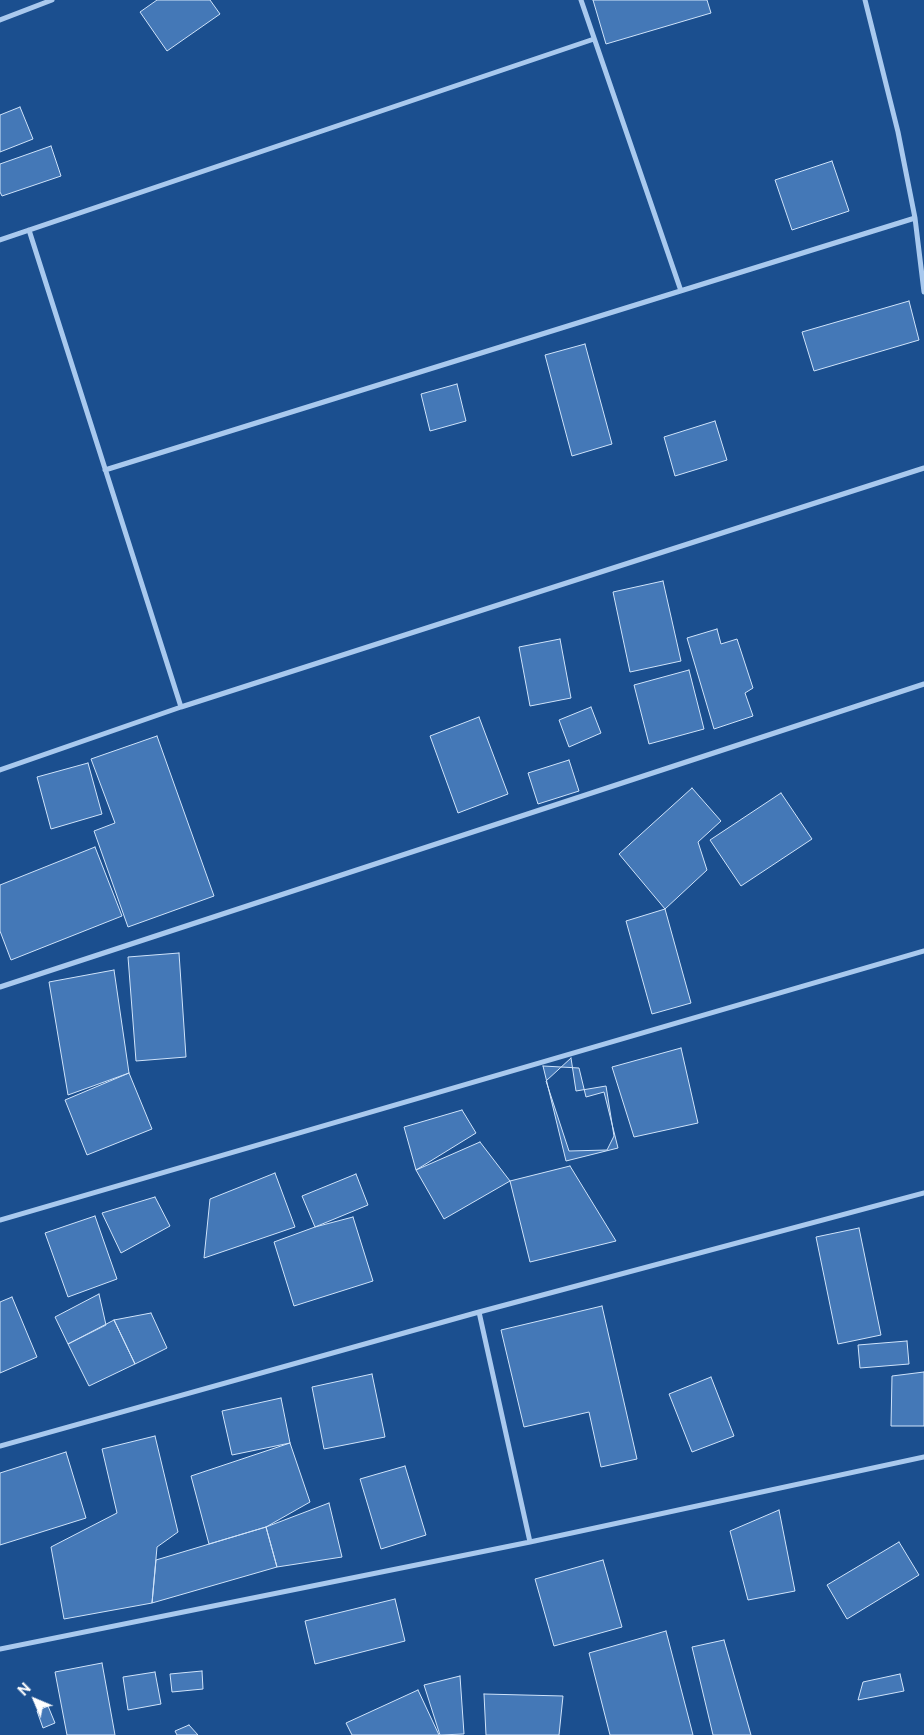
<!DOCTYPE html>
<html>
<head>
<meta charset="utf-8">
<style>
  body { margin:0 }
  #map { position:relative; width:924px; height:1735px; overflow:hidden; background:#1b4f8f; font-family:"Public Sans",sans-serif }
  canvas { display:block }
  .north { position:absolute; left:10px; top:1675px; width:50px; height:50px; -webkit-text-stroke:4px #1b4f8f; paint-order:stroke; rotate:315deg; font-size:14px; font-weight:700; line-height:20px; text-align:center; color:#fff }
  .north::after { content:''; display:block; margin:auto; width:18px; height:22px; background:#fff; clip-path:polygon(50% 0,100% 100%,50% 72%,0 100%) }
</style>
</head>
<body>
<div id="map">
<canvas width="924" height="1735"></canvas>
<div class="north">N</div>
</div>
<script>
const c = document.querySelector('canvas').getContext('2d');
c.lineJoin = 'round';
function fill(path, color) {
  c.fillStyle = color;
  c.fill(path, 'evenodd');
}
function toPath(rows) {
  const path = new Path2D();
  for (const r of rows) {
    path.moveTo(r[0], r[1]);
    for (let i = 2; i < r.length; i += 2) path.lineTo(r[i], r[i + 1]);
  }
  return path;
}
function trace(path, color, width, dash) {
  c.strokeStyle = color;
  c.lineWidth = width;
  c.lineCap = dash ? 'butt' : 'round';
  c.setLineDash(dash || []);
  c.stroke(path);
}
const building = toPath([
  [157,0,210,0,220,14,167,51,140,12,157,0],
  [593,0,707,0,711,13,606,44,593,0],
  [20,107,33,139,0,152,0,115,20,107],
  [51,146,61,176,2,196,0,192,0,164,51,146],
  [832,161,849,211,792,230,775,180,832,161],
  [909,301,919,340,814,371,802,332,909,301],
  [585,344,612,444,572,456,545,355,585,344],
  [457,384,466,421,430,431,421,394,457,384],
  [715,421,727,460,675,476,664,437,715,421],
  [663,581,681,661,630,672,613,592,663,581],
  [717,629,721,644,737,639,753,688,745,693,753,716,714,729,687,638,717,629],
  [560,639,571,698,530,706,519,647,560,639],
  [689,670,704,729,649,744,634,685,689,670],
  [591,707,601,733,569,747,559,720,591,707],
  [479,717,508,794,458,813,430,736,479,717],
  [157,736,214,896,128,927,94,831,115,823,91,759,157,736],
  [569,760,579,791,538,804,528,773,569,760],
  [88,763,102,814,51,829,37,777,88,763],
  [692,788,721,821,698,842,707,870,665,909,619,854,692,788],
  [781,793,812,839,741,886,710,840,781,793],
  [95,847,122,916,11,960,0,931,0,885,95,847],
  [665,909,691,1003,652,1014,626,921,665,909],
  [179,953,186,1057,136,1061,128,957,179,953],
  [114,970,129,1073,68,1095,49,982,114,970],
  [681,1048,698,1123,634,1137,612,1067,681,1048],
  [571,1058,576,1091,606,1086,614,1136,607,1150,569,1151,546,1081,571,1058],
  [543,1066,579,1068,586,1097,604,1092,618,1148,566,1161,543,1066],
  [129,1073,152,1129,87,1155,65,1100,129,1073],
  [462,1110,476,1133,416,1170,404,1127,462,1110],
  [480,1142,510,1181,444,1219,416,1170,480,1142],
  [570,1166,616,1241,530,1262,510,1181,570,1166],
  [275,1173,295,1227,204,1258,210,1199,275,1173],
  [356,1174,368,1205,315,1227,302,1196,356,1174],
  [155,1197,170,1226,121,1253,102,1213,155,1197],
  [95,1216,117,1279,68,1297,45,1233,95,1216],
  [353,1217,373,1281,294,1306,274,1242,315,1227,353,1217],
  [859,1228,881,1335,838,1344,816,1237,859,1228],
  [99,1294,106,1325,68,1344,55,1317,99,1294],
  [12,1297,37,1357,0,1373,0,1302,12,1297],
  [602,1306,637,1459,601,1467,589,1412,524,1427,501,1330,602,1306],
  [151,1313,167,1348,135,1364,114,1320,151,1313],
  [114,1320,135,1364,89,1386,68,1344,114,1320],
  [907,1341,909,1364,860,1368,858,1345,907,1341],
  [924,1372,924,1426,891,1426,892,1376,924,1372],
  [372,1374,385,1437,324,1449,312,1387,372,1374],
  [711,1377,734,1436,692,1452,669,1394,711,1377],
  [281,1398,290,1443,232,1455,222,1411,281,1398],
  [155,1436,178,1532,157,1547,152,1603,64,1619,51,1547,117,1513,102,1449,155,1436],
  [290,1443,310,1502,266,1527,209,1544,191,1476,290,1443],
  [66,1452,86,1518,0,1545,0,1473,66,1452],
  [405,1466,426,1535,381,1549,360,1479,405,1466],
  [329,1503,342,1557,277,1567,266,1527,329,1503],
  [779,1510,795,1591,748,1600,730,1531,779,1510],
  [266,1527,277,1567,152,1603,156,1560,266,1527],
  [899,1542,919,1575,847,1619,827,1585,899,1542],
  [603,1560,622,1627,554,1646,535,1579,603,1560],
  [395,1599,405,1641,315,1664,305,1621,395,1599],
  [666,1631,693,1735,610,1735,589,1653,666,1631],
  [724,1640,751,1735,713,1735,692,1647,724,1640],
  [102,1663,115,1735,67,1735,55,1672,102,1663],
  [202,1671,203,1689,172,1692,170,1674,202,1671],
  [155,1672,161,1704,128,1710,123,1677,155,1672],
  [900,1674,904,1691,858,1700,863,1682,900,1674],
  [460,1676,464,1734,440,1735,424,1685,460,1676],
  [418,1690,439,1735,352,1735,346,1723,418,1690],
  [484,1694,563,1696,559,1735,486,1735,484,1694],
  [48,1706,55,1723,43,1728,37,1711,48,1706],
  [189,1725,198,1735,177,1735,175,1731,189,1725]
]);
const street = toPath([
  [581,0,681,291],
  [865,0,898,132,915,218,924,292],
  [0,20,52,0],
  [29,230,181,707],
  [0,240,594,39],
  [105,470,915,218],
  [0,770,181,707,924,468],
  [0,987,924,684],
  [0,1220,924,951],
  [479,1312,530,1542],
  [0,1446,479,1312,924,1193],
  [0,1649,530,1542,924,1457]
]);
fill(building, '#4478b7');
trace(building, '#cfe3fa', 1);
trace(street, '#a9c9ee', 5);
</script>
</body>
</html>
